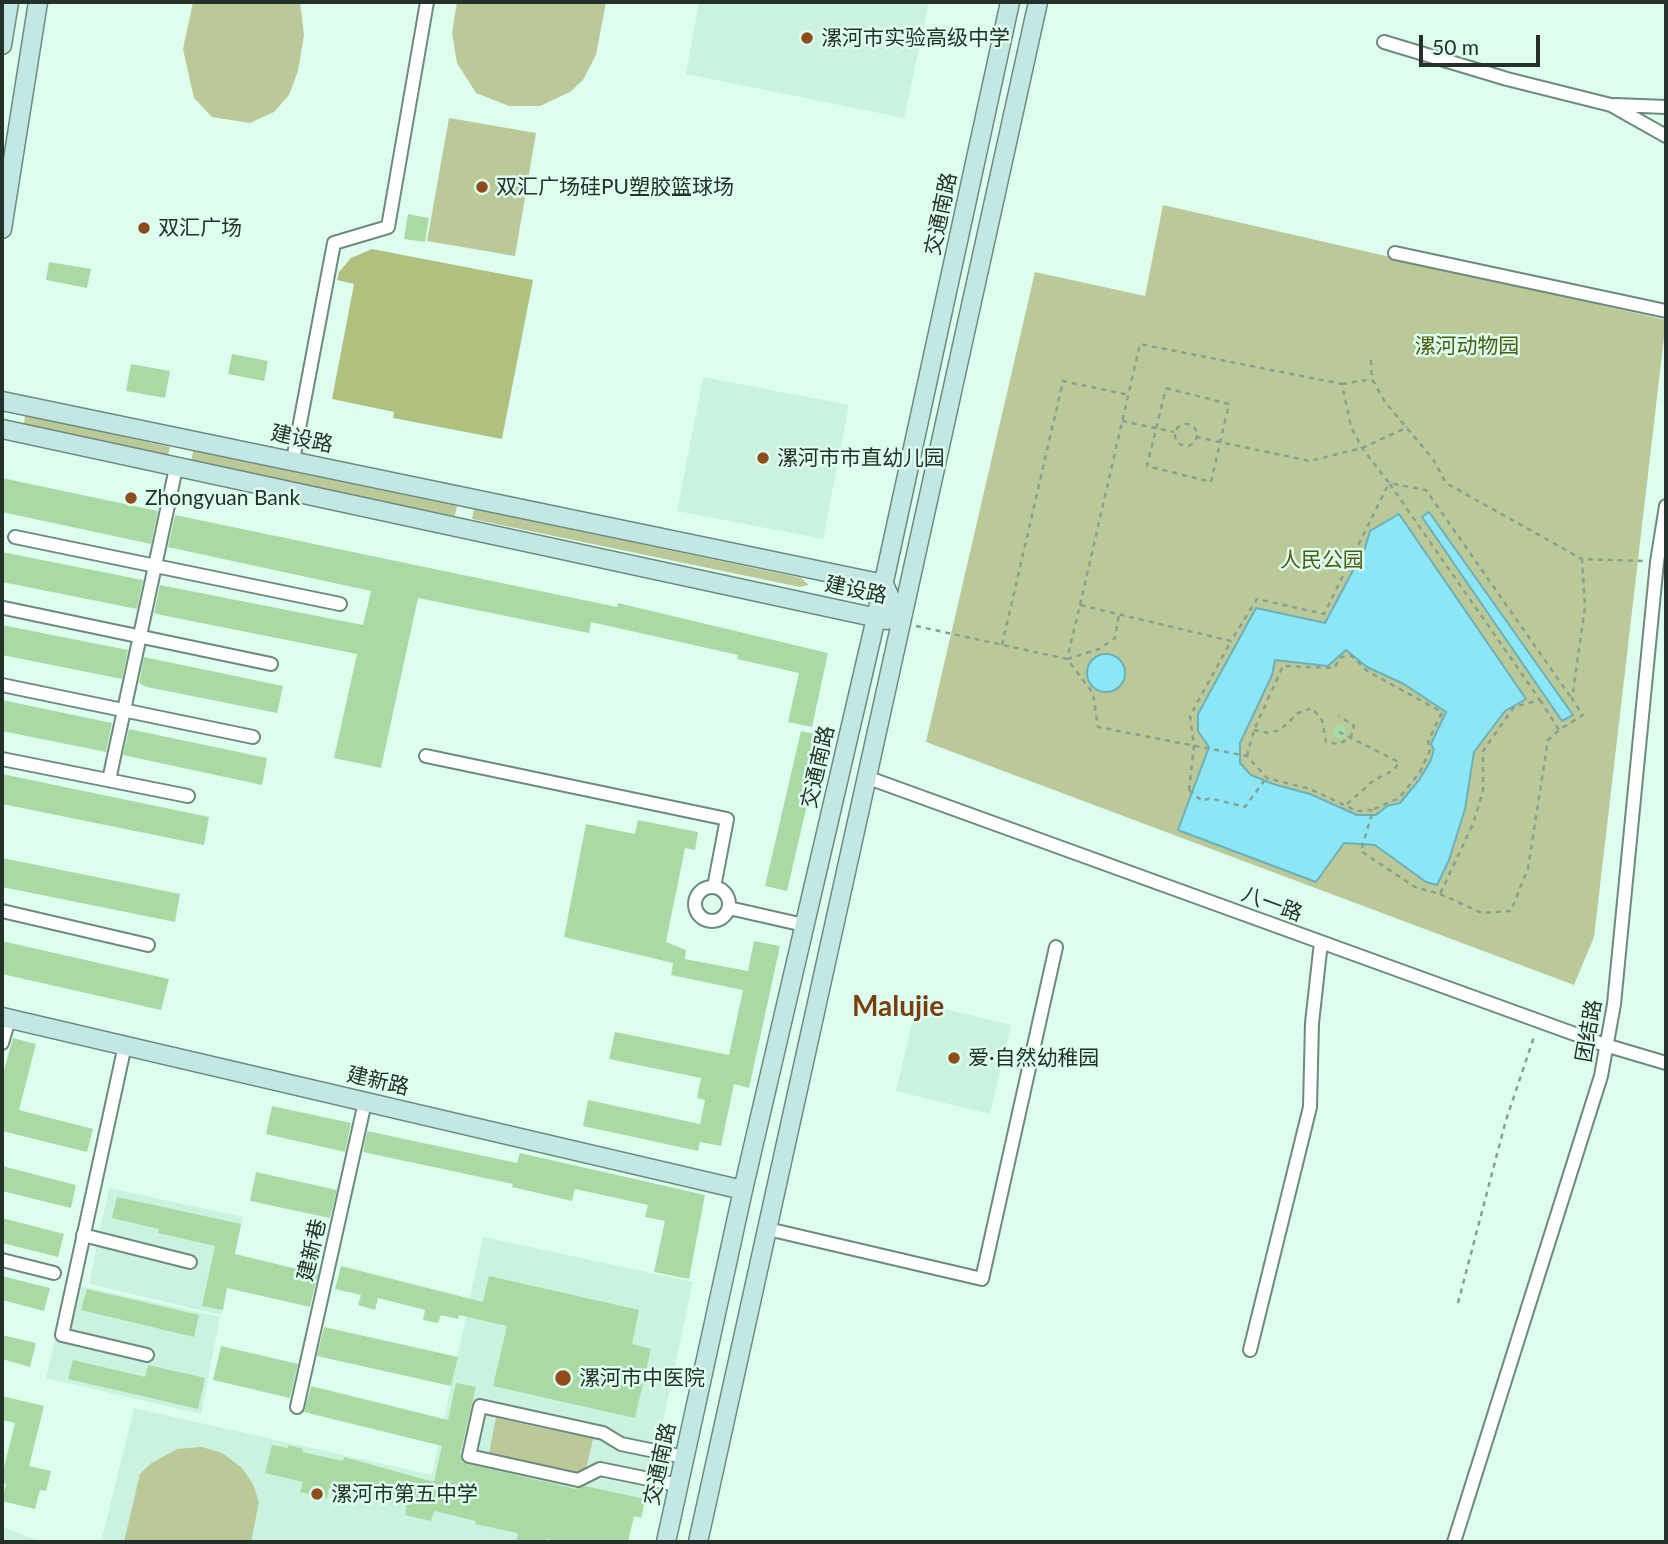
<!DOCTYPE html>
<html>
<head>
<meta charset="utf-8">
<style>
  body { margin:0 }
  #map { position:relative; width:1668px; height:1544px; overflow:hidden; background:#ddfeee; font-family:Lato,sans-serif }
  canvas { display:block }
  .frame { position:absolute; inset:0; border:4px solid #24302a; pointer-events:none }
  .scale { position:absolute; left:1419px; top:35px; width:121px; height:32px; box-sizing:border-box; border:4px solid #24302a; border-top:0; padding-left:9px; font-size:21px; line-height:24px; white-space:nowrap; color:#24302a; -webkit-text-stroke:5px #ddfeee; paint-order:stroke }
</style>
</head>
<body>
<div id="map">
<canvas width="1668" height="1544"></canvas>
<div class="frame"></div>
<div class="scale">50 m</div>
</div>
<script>
const c = document.querySelector('canvas').getContext('2d');
c.lineJoin = 'round';
function fill(path, color) {
  c.fillStyle = color;
  c.fill(path, 'evenodd');
}
function toPath(rows) {
  const path = new Path2D();
  for (const r of rows) {
    if (r.length === 3) {
      path.moveTo(r[0] + r[2], r[1]);
      path.arc(r[0], r[1], r[2], 0, 2 * Math.PI);
      continue;
    }
    path.moveTo(r[0], r[1]);
    for (let i = 2; i < r.length; i += 2) path.lineTo(r[i], r[i + 1]);
  }
  return path;
}
function trace(path, color, width, dash) {
  c.strokeStyle = color;
  c.lineWidth = width;
  c.lineCap = dash ? 'butt' : 'round';
  c.setLineDash(dash || []);
  c.stroke(path);
}
function drawText(font, color, halo, rows, align = 'center') {
  c.font = font + ' Lato,"Noto Sans SC",sans-serif';
  c.lineWidth = 5;
  c.setLineDash([]);
  c.textBaseline = 'middle';
  c.strokeStyle = halo;
  c.fillStyle = color;
  for (const [text, x, y, turn = 0] of rows) {
    c.save();
    c.translate(x, y);
    c.rotate((+turn || 0) * Math.PI / 180);
    c.textAlign = isNaN(turn) ? turn : align;
    if (halo) c.strokeText(text, 0, 0);
    c.fillText(text, 0, 0);
    c.restore();
  }
}
const built = toPath([
  [699,2,929,2,904,118,686,74],
  [703,377,849,405,823,539,677,511],
  [917,1002,1011,1025,990,1114,896,1091],
  [109,1188,243,1217,221,1315,89,1284],
  [483,1237,693,1282,642,1519,608,1512,601,1542,101,1542,134,1408,432,1475],
  [68,1283,220,1317,201,1414,46,1378],
  [2,1527,42,1542,2,1542]
]);
const green = toPath([
  [193,2,300,2,304,35,298,71,289,95,274,112,250,123,212,117,194,98,183,49],
  [457,2,606,2,596,55,583,80,570,92,540,106,509,106,476,93,457,63,452,33],
  [449,118,536,133,515,256,427,241],
  [1163,205,1666,320,1594,937,1574,985,926,742,1035,272,1145,296],
  [25,415,170,447,168,456,24,424],
  [193,451,457,506,455,516,191,462],
  [474,509,801,578,809,585,800,587,472,519],
  [496,1418,593,1439,585,1474,489,1453],
  [202,1447,222,1453,242,1468,253,1484,259,1502,251,1542,124,1542,140,1474,150,1464,177,1449]
]);
const forest = toPath([
  [372,249,533,280,502,439,393,418,394,412,332,399,354,284,337,280,339,272,351,258]
]);
const water = toPath([
  [1429,512,1573,715,1562,721,1422,517,1429,512],
  [1399,514,1526,699,1505,711,1474,752,1465,809,1449,860,1437,885,1426,882,1375,845,1344,843,1316,882,1178,830,1209,747,1198,731,1198,714,1256,608,1325,623,1365,548,1370,531,1399,514],
  [1346,650,1367,667,1404,684,1446,712,1431,744,1434,750,1430,762,1419,780,1400,803,1387,806,1376,815,1357,815,1310,794,1273,784,1251,775,1240,763,1240,743,1272,675,1275,660,1328,666,1346,650],
  [1106,673,19]
]);
const building = toPath([
  [408,214,429,218,425,242,404,239],
  [49,262,91,269,87,288,46,280],
  [232,354,268,361,264,381,228,374],
  [131,364,170,371,165,398,126,391],
  [2,478,158,511,151,544,2,512],
  [175,515,617,607,618,603,828,653,812,727,788,722,799,673,737,659,738,655,591,622,589,633,418,598,381,768,334,758,357,654,161,615,154,613,160,585,363,625,371,591,168,547],
  [2,552,143,580,137,609,2,582],
  [2,625,128,650,122,679,2,655],
  [144,657,283,686,277,713,147,687,139,683],
  [2,700,112,723,106,752,2,731],
  [1340,732,7],
  [129,729,267,758,262,785,123,755],
  [801,731,823,736,787,891,765,886],
  [2,774,209,817,204,845,2,804],
  [638,820,698,832,695,850,685,848,666,942,686,950,685,959,748,971,754,941,780,946,749,1088,734,1084,721,1146,700,1142,698,1151,583,1126,588,1100,700,1124,705,1100,697,1098,701,1078,609,1059,615,1032,729,1055,743,990,671,975,673,963,564,937,586,824,635,834],
  [2,858,180,894,175,922,2,887],
  [2,941,169,979,161,1010,2,974],
  [13,1038,36,1044,19,1110,93,1129,87,1152,2,1131,2,1077],
  [272,1106,351,1123,345,1152,266,1134],
  [367,1131,517,1163,520,1153,705,1195,689,1279,654,1272,665,1221,645,1217,648,1205,575,1189,572,1201,512,1187,513,1184,363,1152],
  [2,1166,76,1185,71,1208,2,1191],
  [256,1172,337,1190,330,1218,250,1201],
  [117,1197,241,1224,235,1254,318,1274,310,1307,227,1288,223,1310,202,1306,215,1246,158,1233,159,1229,112,1218],
  [2,1218,64,1234,58,1257,2,1243],
  [341,1266,483,1302,489,1276,639,1310,632,1344,651,1349,635,1418,493,1386,507,1326,459,1315,458,1319,441,1315,438,1323,423,1320,425,1310,378,1298,375,1310,358,1305,361,1295,335,1289],
  [2,1276,50,1288,44,1311,2,1300],
  [87,1289,199,1315,194,1337,81,1310],
  [324,1327,458,1357,451,1386,317,1356],
  [2,1335,36,1343,30,1367,2,1359],
  [221,1346,298,1364,290,1398,213,1380],
  [73,1360,145,1377,148,1365,205,1378,198,1409,68,1379],
  [456,1383,476,1387,460,1454,464,1463,576,1489,585,1486,645,1499,641,1517,634,1516,628,1542,561,1542,547,1539,546,1542,516,1542,518,1533,475,1524,476,1521,434,1511,431,1521,405,1515,407,1506,329,1488,327,1498,300,1492,303,1482,265,1473,272,1445,288,1448,288,1445,303,1449,302,1452,343,1461,344,1457,434,1482,442,1446,304,1412,311,1386,448,1420],
  [2,1396,44,1406,29,1466,51,1471,46,1491,40,1490,35,1509,2,1501,6,1484,2,1483,2,1475,15,1423,2,1420]
]);
const path = toPath([
  [1371,360,1372,379,1385,402,1433,459,1446,483,1582,559],
  [1342,384,1372,379],
  [1166,388,1229,404,1211,482,1147,466,1166,388],
  [1122,421,1174,432],
  [1186,435,11],
  [1196,437,1310,461,1362,448,1408,427],
  [1080,605,1140,344,1342,384,1351,427,1362,448,1389,483,1426,490,1572,699],
  [916,626,1067,659,1093,693,1098,727,1247,756,1267,778,1310,789,1357,811,1373,810,1361,851,1415,887,1440,894,1473,824,1483,791,1483,751,1514,707,1540,700,1389,483,1324,614,1257,599,1231,641,1080,605,1067,659],
  [1002,645,1063,381,1129,395],
  [1067,659,1099,649,1115,638,1119,614],
  [1540,700,1559,730,1583,715,1572,699,1585,607,1582,559,1644,561],
  [1254,730,1268,733,1280,730,1298,713,1312,708,1322,720,1326,742,1339,744,1351,737,1354,726,1339,716],
  [1339,732,1399,762,1394,770,1374,780,1346,805],
  [1247,756,1254,730,1283,666,1334,668,1341,657,1352,656,1367,671,1442,712,1428,742,1430,750,1420,772,1399,798,1374,809],
  [1189,790,1194,746,1190,716,1231,641],
  [1440,894,1482,913,1511,911,1528,868,1548,740,1559,730],
  [1458,1303,1506,1120,1535,1034]
]);
const street = toPath([
  [1384,42,1507,79,1611,105,1666,136],
  [1615,105,1666,107],
  [1395,253,1666,311],
  [293,460,334,243,388,227,427,2],
  [15,537,340,604],
  [4,608,271,664],
  [2,685,253,737],
  [426,756,727,819,714,887],
  [2,759,188,796],
  [866,777,1605,1045,1666,1063],
  [109,780,176,468],
  [712,904,17],
  [729,908,804,925],
  [2,911,148,945],
  [2,1043,9,1019],
  [125,1045,62,1335,147,1355],
  [768,1229,982,1279,1056,947],
  [83,1235,190,1262],
  [2,1260,54,1273],
  [1250,1350,1310,1107,1312,1023,1321,942],
  [297,1407,365,1102],
  [678,1485,600,1469,578,1480,469,1456,480,1406,603,1433,621,1444,684,1457],
  [1454,1542,1601,1076,1614,1004,1657,562,1666,506]
]);
const secondary = toPath([
  [2,45,9,2],
  [2,229,38,2],
  [2,401,884,584,901,623],
  [2,429,887,620],
  [2,1017,743,1190],
  [666,1542,743,1190,876,618,1010,2],
  [698,1542,1038,2]
]);
const pathBridge = toPath([
  [1189,790,1202,801,1210,798,1245,807,1267,777]
]);
const markers = [
  [807,38,7,"#8e4c1b"],
  [482,187,7,"#8e4c1b"],
  [144,228,7,"#8e4c1b"],
  [763,458,7,"#8e4c1b"],
  [131,498,7,"#8e4c1b"],
  [954,1058,7,"#8e4c1b"],
  [563,1378,9,"#8e4c1b"],
  [317,1494,7,"#8e4c1b"]
];
const poiNames = [
  ["漯河市实验高级中学",821,38],
  ["双汇广场硅PU塑胶篮球场",496,187],
  ["双汇广场",158,228],
  ["漯河市市直幼儿园",777,458],
  ["Zhongyuan Bank",145,498],
  ["爱·自然幼稚园",968,1058],
  ["漯河市中医院",579,1378],
  ["漯河市第五中学",331,1494]
];
const streetNames = [
  ["交通南路",941,214,-78],
  ["建设路",302,439,12],
  ["建设路",856,590,12],
  ["交通南路",818,767,-77],
  ["八一路",1272,904,20],
  ["团结路",1589,1031,-80],
  ["建新路",378,1081,13],
  ["建新巷",312,1250,-77],
  ["交通南路",660,1464,-78]
];
const parkNames = [
  ["漯河动物园",1467,346],
  ["人民公园",1322,560]
];
const districtNames = [
  ["Malujie",898,1007]
];
fill(built, '#caf2df');
fill(green, '#bbc897');
fill(forest, '#b0c17f');
fill(water, '#8be7f6');
trace(water, '#6cb0b9', 2);
fill(building, '#a9daa4');
trace(street, '#6d8b7d', 16);
trace(secondary, '#6d8b7d', 21);
trace(path, '#88a094', 2.5, [5, 5]);
trace(street, '#fff', 12);
trace(secondary, '#c2e7e4', 18);
trace(pathBridge, '#88a094', 2.5, [5, 5]);
for (const [x, y, r, color] of markers) {
  const dot = new Path2D();
  dot.arc(x, y, r, 0, 2 * Math.PI);
  c.fillStyle = color;
  c.fill(dot);
  trace(dot, '#ddfeee', 2.5);
}
drawText('21px', '#24302a', '#ddfeee', poiNames, 'left');
drawText('21px', '#24302a', '#ddfeee', streetNames);
drawText('21px', '#4e5c12', '#ddfeee', parkNames);
drawText('bold 28px', '#793d0f', '#ddfeee', districtNames);
</script>
</body>
</html>
